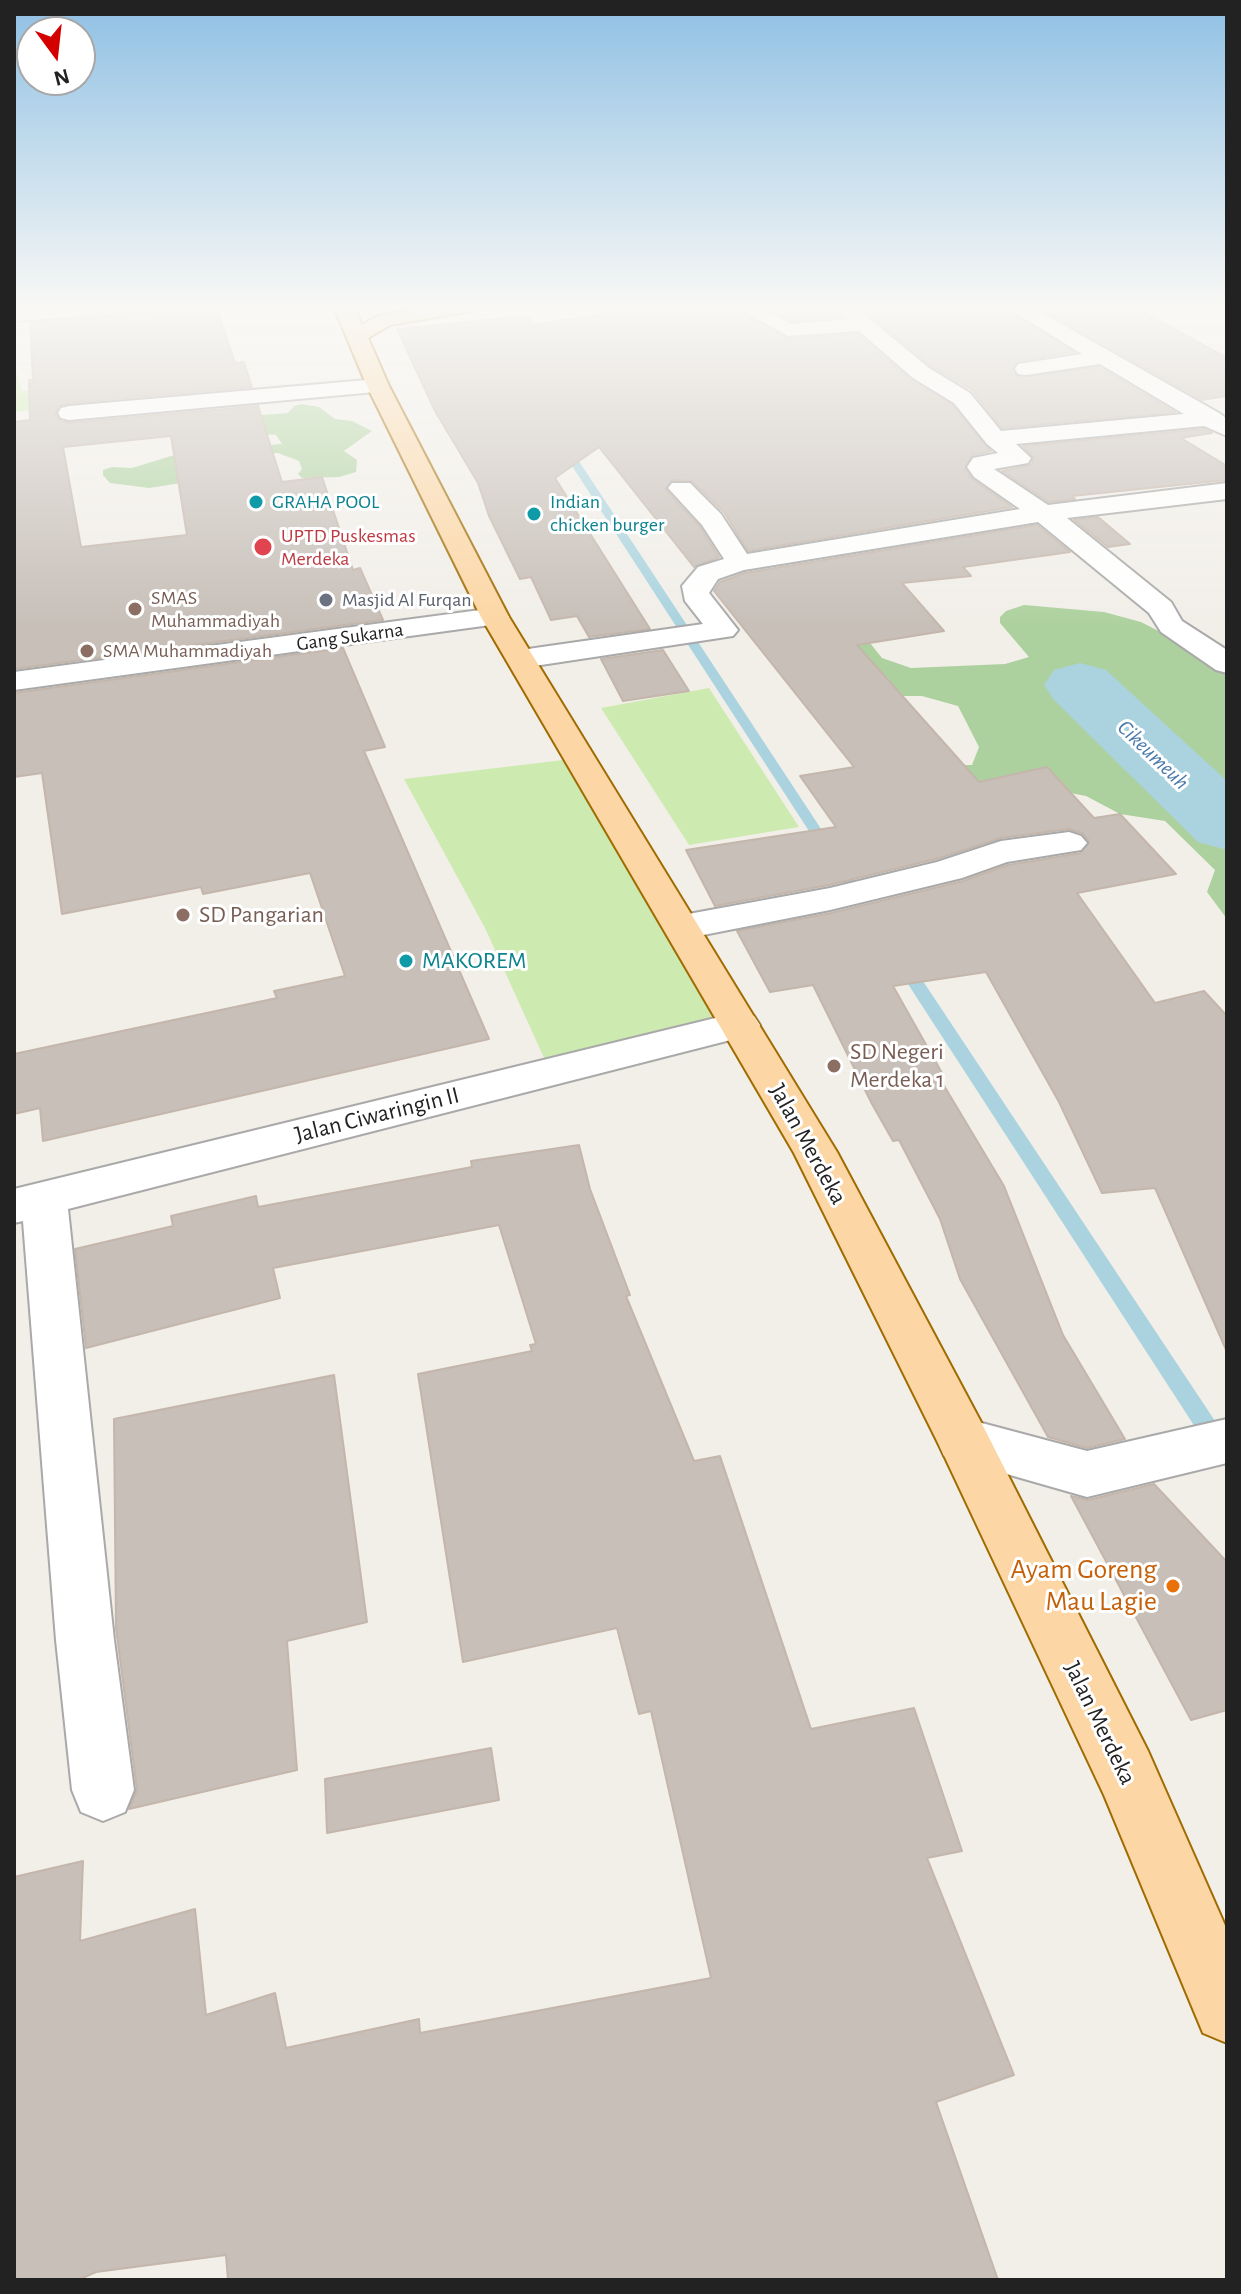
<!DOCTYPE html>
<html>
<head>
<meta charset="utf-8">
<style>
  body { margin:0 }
  #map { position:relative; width:1241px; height:2294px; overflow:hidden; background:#f2efe9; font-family:"Alegreya Sans",sans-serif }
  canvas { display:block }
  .frame { position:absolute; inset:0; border:16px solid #222; pointer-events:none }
  .north { position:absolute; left:16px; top:16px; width:80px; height:80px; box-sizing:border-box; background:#fff; border:2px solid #a7a7a7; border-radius:50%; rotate:165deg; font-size:22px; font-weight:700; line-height:32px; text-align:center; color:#222 }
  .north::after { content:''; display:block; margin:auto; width:28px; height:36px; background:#d40000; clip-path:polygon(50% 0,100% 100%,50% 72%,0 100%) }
</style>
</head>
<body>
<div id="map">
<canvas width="1241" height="2294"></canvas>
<div class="frame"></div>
<div class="north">N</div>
</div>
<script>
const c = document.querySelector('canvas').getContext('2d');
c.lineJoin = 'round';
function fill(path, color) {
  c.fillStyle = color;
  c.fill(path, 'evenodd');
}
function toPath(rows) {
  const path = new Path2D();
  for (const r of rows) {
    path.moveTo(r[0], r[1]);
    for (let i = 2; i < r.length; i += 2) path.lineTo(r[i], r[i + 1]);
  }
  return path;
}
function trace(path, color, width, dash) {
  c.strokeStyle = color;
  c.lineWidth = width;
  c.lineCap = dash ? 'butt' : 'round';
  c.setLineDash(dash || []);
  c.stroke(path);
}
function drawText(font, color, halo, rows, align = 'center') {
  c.font = font + ' "Alegreya Sans",sans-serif';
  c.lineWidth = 6;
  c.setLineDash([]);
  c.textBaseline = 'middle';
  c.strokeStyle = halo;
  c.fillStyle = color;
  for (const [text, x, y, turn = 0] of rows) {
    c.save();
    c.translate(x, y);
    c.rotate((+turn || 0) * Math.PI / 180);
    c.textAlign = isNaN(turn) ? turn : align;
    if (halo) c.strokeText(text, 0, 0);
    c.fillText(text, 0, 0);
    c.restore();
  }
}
const grass = toPath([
  [14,364,22,391,82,384,141,391,140,399,14,412],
  [709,688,799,827,689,845,601,708],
  [580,758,740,1025,550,1071,485,928,404,779]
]);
const forest = toPath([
  [302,404,319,407,335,419,352,421,372,431,344,451,357,460,356,472,339,477,302,478,298,474,302,469,299,461,278,453,266,454,181,483,149,488,110,483,103,475,103,470,112,467,132,468,184,452,282,444,276,435,266,434,258,419,262,415,288,413,294,406],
  [1024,605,1104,612,1141,622,1178,641,1227,676,1227,919,1207,892,1215,870,1165,821,1120,814,1086,796,1043,788,852,820,819,804,841,789,936,765,972,765,979,747,958,706,922,696,883,696,796,642,870,643,882,658,911,668,1005,664,1029,657,1000,623,1000,617,1006,611]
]);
const stream = toPath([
  [564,443,569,446,858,885,856,888,846,888,844,885,559,446,564,443],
  [903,959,909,960,1227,1439,1227,1466,1219,1464,895,964,903,959]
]);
const river = toPath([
  [1080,663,1106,670,1227,781,1227,850,1198,842,1054,700,1044,685,1054,670,1080,663]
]);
const building = toPath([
  [216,305,235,363,244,362,252,387,68,403,58,406,55,415,60,421,69,423,258,406,282,482,322,477,353,570,360,568,383,620,14,669,14,422,30,420,29,380,33,380,30,323,149,314,156,310,216,305],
  [171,436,187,535,81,547,63,447,171,436],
  [655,305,730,305,788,339,858,334,911,380,952,405,991,451,972,455,965,469,972,479,1012,507,748,551,724,512,692,481,672,480,666,490,700,527,719,557,694,567,599,447,555,478,650,629,589,637,577,616,551,620,531,577,520,579,489,516,478,483,435,411,397,329,526,316,535,325,655,305],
  [764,305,828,305,839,317,792,321,764,305],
  [858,305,1000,305,1074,352,1018,361,1012,371,1018,377,1099,367,1175,412,1002,428,972,390,931,366,858,305],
  [1034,305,1131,305,1227,358,1227,396,1202,400,1034,305],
  [1204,429,1212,433,1181,438,1227,466,1227,480,1072,496,1075,499,1049,502,1002,471,1031,465,1034,458,1023,446,1204,429],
  [1098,517,1130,544,1108,547,1074,520,1098,517],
  [1037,525,1070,552,963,567,971,576,902,583,944,631,857,645,979,782,1047,767,1094,818,1120,814,1176,874,1077,893,1155,1003,1204,991,1227,1016,1227,1352,1155,1188,1102,1193,1059,1102,986,972,893,986,942,1073,937,1074,1004,1186,1063,1335,1125,1439,1087,1448,1048,1437,960,1279,940,1219,899,1140,893,1141,872,1104,813,985,770,992,737,931,831,913,963,881,1008,865,1081,853,1089,841,1082,833,1069,829,1001,838,936,859,829,885,715,906,686,850,836,827,800,776,854,767,714,591,720,582,745,573,1037,525],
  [343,648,385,747,364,751,489,1039,43,1141,40,1108,14,1114,14,1054,277,998,274,991,345,976,310,873,203,894,201,887,62,914,42,773,14,777,14,693,343,648],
  [663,650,689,691,623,701,601,659,663,650],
  [579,1145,590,1189,630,1295,626,1296,694,1461,720,1456,811,1729,914,1708,962,1851,927,1858,1014,2075,936,2102,998,2280,228,2280,226,2255,96,2272,78,2280,14,2280,14,1877,83,1861,80,1941,195,1909,206,2015,275,1993,286,2048,419,2019,420,2033,711,1978,651,1711,639,1714,617,1628,463,1662,418,1374,532,1351,530,1345,536,1344,499,1225,273,1268,280,1298,86,1348,75,1249,173,1226,171,1216,256,1196,258,1207,472,1167,471,1161,579,1145],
  [334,1375,367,1622,287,1641,297,1770,129,1809,137,1790,116,1628,114,1419,334,1375],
  [1154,1484,1227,1562,1227,1710,1191,1720,1071,1496,1088,1500,1154,1484],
  [491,1748,499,1800,327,1833,325,1779,491,1748]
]);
const minor = toPath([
  [67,305,159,305,149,311,14,321,14,309,67,305],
  [733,305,758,305,791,324,846,319,831,305,853,305,929,368,970,393,1001,431,1184,414,1100,364,1026,375,1018,374,1015,369,1018,364,1082,354,1003,305,1028,305,1219,413,1227,419,1227,436,1204,426,1016,444,1031,458,1028,463,994,469,1048,505,1227,483,1227,499,1067,518,1171,602,1182,621,1227,650,1227,673,1216,670,1161,632,1149,613,1038,522,744,570,718,579,709,593,738,630,733,636,521,668,510,665,506,659,510,653,521,650,703,624,685,601,682,586,698,567,724,559,702,525,668,488,672,483,690,483,721,514,747,554,1020,509,974,477,967,467,973,458,998,453,987,444,954,403,913,378,859,331,788,336,733,305],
  [378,379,389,386,386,391,69,420,61,418,58,413,61,408,69,406,378,379],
  [495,608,505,611,509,617,505,623,14,690,14,672,495,608],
  [1069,832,1081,836,1087,843,1081,850,1007,862,962,878,830,910,683,939,670,935,664,927,670,919,683,915,830,888,937,862,1001,841,1069,832],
  [740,1012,754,1016,760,1025,754,1034,68,1209,114,1640,134,1790,125,1812,103,1821,81,1812,72,1790,56,1640,23,1221,14,1223,14,1189,740,1012],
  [963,1418,1087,1451,1227,1419,1227,1463,1087,1497,944,1456,937,1440,944,1424,963,1418]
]);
const primary = toPath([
  [333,305,353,305,362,325,377,316,436,305,482,305,472,311,390,325,368,338,389,386,509,617,837,1152,982,1424,1148,1751,1227,1930,1227,2043,1203,2033,1104,1795,941,1449,794,1153,481,617,367,386,333,305]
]);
const markers = [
  [256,502,8,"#0f9aa8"],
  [534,514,8,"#0f9aa8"],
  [263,547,10,"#e0444e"],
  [326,600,8,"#6b7280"],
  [135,609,8,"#8d6e63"],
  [87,651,8,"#8d6e63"],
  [183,915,8,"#8d6e63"],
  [406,961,8,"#0f9aa8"],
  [834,1066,8,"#8d6e63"],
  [1173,1586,8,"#e8710a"]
];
const farCulturenames = [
  ["GRAHA POOL",272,502],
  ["Indian",550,502],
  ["chicken burger",550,525]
];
const farHealthnames = [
  ["UPTD Puskesmas",281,536],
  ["Merdeka",281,559]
];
const farEducationnames = [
  ["SMAS",151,598],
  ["Muhammadiyah",151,621],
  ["SMA Muhammadiyah",103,651]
];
const farWorshipnames = [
  ["Masjid Al Furqan",342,600]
];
const farStreetnames = [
  ["Gang Sukarna",350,637,-8]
];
const farWaternames = [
  ["Cikeumeuh",1153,755,44]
];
const educationNames = [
  ["SD Pangarian",199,915],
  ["SD Negeri",850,1052],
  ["Merdeka 1",850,1080]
];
const cultureNames = [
  ["MAKOREM",422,961]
];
const streetNames = [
  ["Jalan Ciwaringin II",377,1115,-14],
  ["Jalan Merdeka",808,1144,61],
  ["Jalan Merdeka",1100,1723,64]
];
const nearFoodnames = [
  ["Ayam Goreng",1157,1570],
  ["Mau Lagie",1157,1602]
];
fill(grass, '#cdebb0');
fill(forest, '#add19e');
fill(stream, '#aad3df');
fill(river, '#aad3df');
fill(building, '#c7bfb8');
trace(building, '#c4b6ab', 2);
trace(minor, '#a9a9a9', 4);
trace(primary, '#a06b00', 4);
fill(minor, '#fff');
fill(primary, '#fcd6a4');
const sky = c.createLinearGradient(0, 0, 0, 626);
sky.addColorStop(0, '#8fc0e4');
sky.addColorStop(0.49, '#f9f8f5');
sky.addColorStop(1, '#f9f8f500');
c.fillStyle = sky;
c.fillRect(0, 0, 1241, 626);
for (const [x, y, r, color] of markers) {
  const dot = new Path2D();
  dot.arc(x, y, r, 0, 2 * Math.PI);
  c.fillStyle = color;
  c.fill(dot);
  trace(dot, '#fff', 3);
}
drawText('20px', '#0d838f', '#fff', farCulturenames, 'left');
drawText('20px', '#be3a42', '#fff', farHealthnames, 'left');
drawText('20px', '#785e54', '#fff', farEducationnames, 'left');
drawText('20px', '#5b616d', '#fff', farWorshipnames, 'left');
drawText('20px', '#222', '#fff', farStreetnames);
drawText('italic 22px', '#4a7aab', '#fff', farWaternames);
drawText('24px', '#785e54', '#fff', educationNames, 'left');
drawText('24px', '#0d838f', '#fff', cultureNames, 'left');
drawText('24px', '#222', '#fff', streetNames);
drawText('28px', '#c56008', '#fff', nearFoodnames, 'right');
</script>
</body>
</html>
